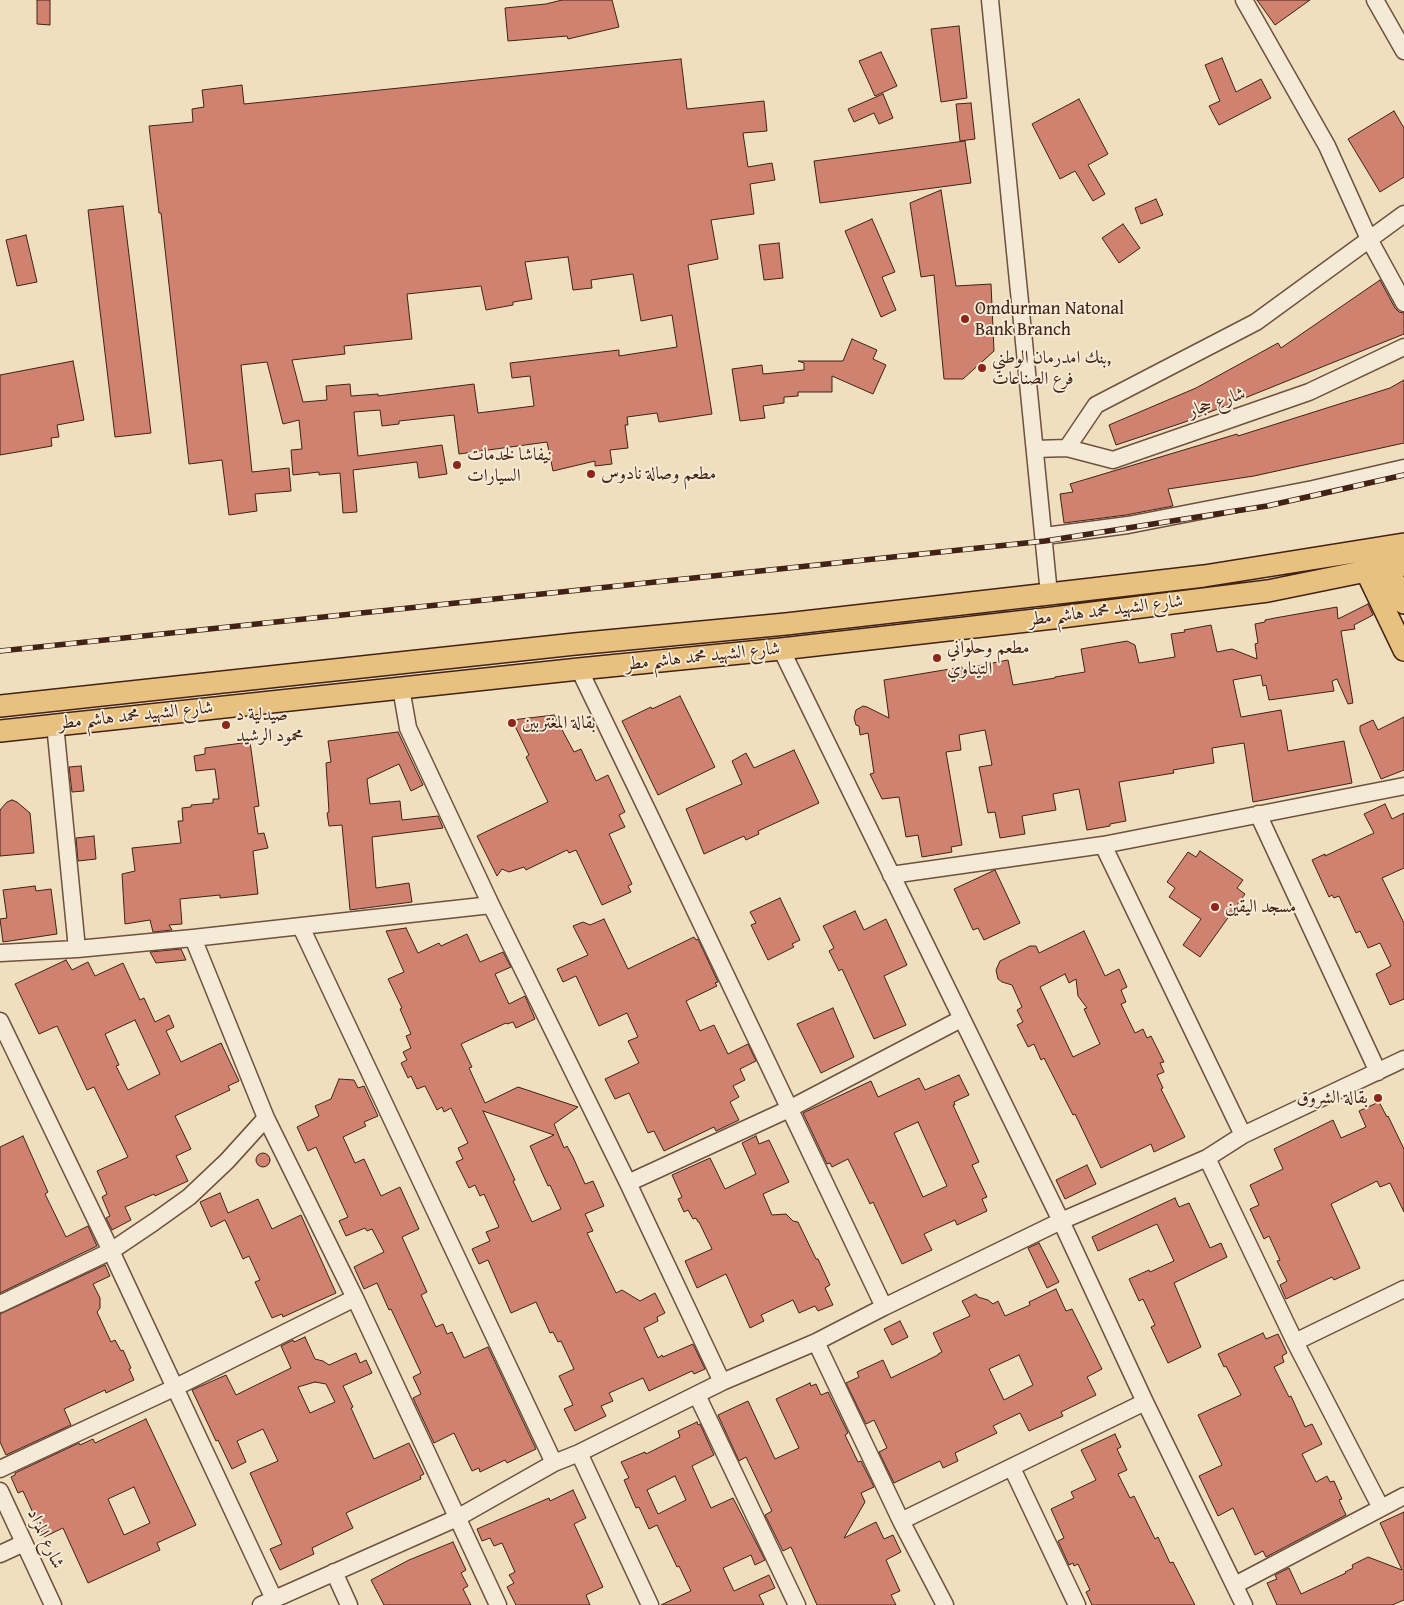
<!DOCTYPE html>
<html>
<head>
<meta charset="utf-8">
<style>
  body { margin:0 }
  canvas { display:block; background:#f0dfbe }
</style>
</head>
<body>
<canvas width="1404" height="1605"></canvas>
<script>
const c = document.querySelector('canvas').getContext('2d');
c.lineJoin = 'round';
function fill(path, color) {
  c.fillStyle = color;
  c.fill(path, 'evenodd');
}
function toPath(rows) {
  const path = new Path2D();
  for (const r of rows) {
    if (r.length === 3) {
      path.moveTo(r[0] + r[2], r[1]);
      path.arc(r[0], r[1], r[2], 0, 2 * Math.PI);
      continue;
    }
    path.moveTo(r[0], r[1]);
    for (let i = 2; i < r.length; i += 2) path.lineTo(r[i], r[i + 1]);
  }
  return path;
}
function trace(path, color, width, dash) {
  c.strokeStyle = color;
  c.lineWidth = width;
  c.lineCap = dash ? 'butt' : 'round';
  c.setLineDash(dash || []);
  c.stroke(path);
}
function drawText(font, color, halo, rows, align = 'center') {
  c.font = font + ' "Gentium Book Plus",Amiri,serif';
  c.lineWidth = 4;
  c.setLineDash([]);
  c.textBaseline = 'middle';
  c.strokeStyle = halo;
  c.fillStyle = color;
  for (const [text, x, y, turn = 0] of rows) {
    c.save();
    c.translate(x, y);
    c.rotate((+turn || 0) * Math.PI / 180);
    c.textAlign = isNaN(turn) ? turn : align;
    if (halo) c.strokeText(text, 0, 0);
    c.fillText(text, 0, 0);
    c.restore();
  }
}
const building = toPath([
  [37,0,50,0,50,25,37,24,37,0],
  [562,0,612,0,619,27,568,39,567,36,508,41,505,8,546,4,562,0],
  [1257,0,1310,0,1275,25,1257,0],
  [959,26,967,98,941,102,931,29,959,26],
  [881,52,897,86,875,96,859,61,881,52],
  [1222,58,1236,92,1261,79,1271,98,1219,125,1209,106,1220,101,1205,65,1222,58],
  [681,59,687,109,764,101,767,131,743,133,748,167,772,163,775,180,750,184,754,214,711,220,718,259,688,265,712,414,659,422,657,413,627,417,628,425,625,425,628,448,610,450,612,464,595,466,595,461,553,471,547,442,459,454,454,415,399,421,399,424,382,426,380,410,354,412,358,456,442,445,447,474,419,478,417,462,353,470,357,512,343,513,340,473,319,475,319,472,293,475,291,450,302,449,299,420,283,424,267,362,241,365,252,472,289,468,291,491,255,494,257,511,229,515,222,460,189,464,161,213,159,213,149,126,193,122,192,109,204,107,202,90,242,85,244,104,681,59],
  [568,257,573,290,592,288,591,280,633,274,641,321,672,315,677,347,619,356,619,350,510,363,512,378,530,376,534,406,478,413,474,384,378,396,378,394,351,396,350,384,326,386,327,400,303,402,292,360,345,354,344,346,412,339,407,294,481,286,486,310,513,305,513,302,532,299,525,262,568,257],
  [883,94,893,118,879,124,874,113,854,122,848,109,883,94],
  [1079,99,1108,154,1088,165,1105,194,1093,201,1075,171,1060,179,1032,124,1079,99],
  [971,103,975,139,960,141,956,104,971,103],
  [1394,111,1404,128,1404,177,1380,192,1348,139,1394,111],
  [965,141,971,183,820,203,814,161,965,141],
  [941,190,956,286,991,284,994,351,963,379,944,379,934,275,921,277,910,203,941,190],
  [1156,199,1163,215,1141,224,1135,208,1156,199],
  [123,206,151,433,115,437,88,210,123,206],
  [872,219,895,272,882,277,896,310,881,317,845,231,872,219],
  [1123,224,1140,248,1119,263,1102,238,1123,224],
  [26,235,37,282,17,286,6,240,26,235],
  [779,243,783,278,764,280,759,245,779,243],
  [1380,280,1395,308,1399,312,1404,313,1404,334,1185,422,1116,445,1109,425,1196,388,1278,343,1281,348,1380,280],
  [852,339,877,350,873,359,886,365,873,394,832,376,832,392,798,392,798,396,784,397,784,403,763,406,765,418,740,421,732,369,762,365,763,374,804,370,804,363,798,361,843,361,852,339],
  [73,361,84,420,57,425,59,437,51,438,52,446,0,455,0,375,73,361],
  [1404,380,1404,443,1254,476,1168,489,1173,506,1126,515,1064,523,1060,494,1073,492,1070,484,1237,434,1238,436,1390,388,1404,380],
  [1368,604,1373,615,1354,625,1355,629,1341,631,1353,703,1348,704,1337,679,1332,681,1334,691,1269,700,1266,685,1263,686,1261,675,1233,680,1241,717,1281,710,1288,751,1344,741,1352,783,1253,802,1244,743,1212,748,1214,763,1173,770,1174,773,1119,782,1126,821,1110,824,1110,826,1087,830,1079,789,1053,794,1056,810,1022,816,1025,834,1000,838,995,812,988,813,979,767,992,765,985,730,959,735,961,750,946,752,962,845,951,847,952,852,922,857,918,835,906,837,899,797,882,799,870,774,874,773,868,733,860,735,859,726,856,725,854,718,856,710,863,706,867,707,889,718,884,680,962,667,962,669,1008,660,1013,685,1055,678,1055,677,1085,672,1081,649,1127,641,1135,645,1139,663,1175,657,1171,634,1185,632,1184,630,1211,625,1217,652,1232,649,1257,659,1255,644,1258,643,1255,624,1265,622,1265,620,1275,618,1337,607,1338,619,1368,604],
  [680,696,715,767,658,795,622,721,651,707,652,709,680,696],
  [554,715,574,752,581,749,596,781,608,775,625,812,619,815,625,827,609,834,632,884,628,886,631,892,602,905,576,850,569,853,567,850,526,870,524,867,509,872,502,869,497,876,477,836,548,802,526,757,529,755,512,720,554,715],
  [1404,717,1404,770,1381,779,1360,731,1360,726,1373,720,1378,730,1404,717],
  [398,732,423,785,411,791,399,764,367,779,370,804,400,801,402,820,438,816,443,828,372,837,376,888,409,883,412,902,350,910,342,825,329,826,327,813,329,812,326,763,331,762,328,741,398,732],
  [250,742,259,806,254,807,258,834,264,833,268,848,253,851,258,894,220,898,220,895,180,899,182,924,169,925,172,930,153,932,150,920,125,924,122,874,135,871,132,848,181,843,178,821,183,821,182,808,191,807,191,805,213,803,213,799,219,799,215,769,196,771,194,756,205,754,205,748,250,742],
  [794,750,819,803,758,831,759,834,746,840,744,836,704,854,686,809,742,784,732,761,746,753,754,768,794,750],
  [81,766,84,791,72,792,69,767,81,766],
  [12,800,17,802,30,813,34,853,0,856,0,810,7,802,12,800],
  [1385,804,1392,819,1404,813,1404,868,1382,878,1404,923,1404,999,1390,1005,1376,974,1391,966,1380,943,1368,948,1360,931,1356,933,1339,896,1334,898,1332,895,1329,897,1312,860,1325,854,1325,856,1374,833,1364,814,1385,804],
  [94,836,96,859,78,861,76,838,94,836],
  [1200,851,1243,880,1237,888,1245,894,1200,957,1183,945,1201,919,1169,897,1175,888,1167,882,1188,852,1196,857,1200,851],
  [995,870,1020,923,984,940,978,928,973,930,954,889,995,870],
  [35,886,36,891,51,889,57,934,3,942,0,919,7,918,3,890,35,886],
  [780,898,800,940,792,944,794,947,768,960,751,925,756,923,750,912,780,898],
  [855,911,864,930,886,919,907,965,884,976,906,1025,874,1039,842,969,839,971,829,951,834,948,823,926,855,911],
  [604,919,628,969,694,937,696,940,698,939,718,982,715,983,717,986,686,1001,700,1031,714,1025,728,1054,748,1044,756,1061,740,1069,745,1080,733,1086,739,1097,730,1102,739,1120,716,1131,714,1127,664,1151,654,1131,648,1133,629,1093,615,1099,605,1079,639,1063,628,1041,638,1037,627,1013,599,1026,576,976,563,982,557,969,588,955,573,926,583,922,590,925,604,919],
  [406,928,418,953,439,943,441,946,467,934,480,962,503,952,511,967,495,974,509,1004,525,996,535,1019,516,1028,513,1022,507,1024,506,1023,461,1044,472,1067,469,1068,485,1103,518,1087,578,1107,554,1124,564,1148,567,1146,573,1157,585,1184,593,1181,604,1206,585,1214,593,1231,587,1233,616,1293,622,1290,640,1301,655,1293,665,1313,657,1317,658,1321,644,1328,658,1358,662,1355,663,1357,693,1344,705,1369,694,1374,692,1371,649,1391,643,1378,609,1393,613,1401,601,1406,606,1416,575,1431,564,1409,573,1405,559,1376,574,1369,561,1341,558,1342,553,1332,550,1333,536,1302,511,1313,488,1260,479,1264,472,1249,490,1241,486,1232,499,1227,484,1194,480,1196,475,1185,469,1188,456,1162,463,1159,458,1148,468,1143,451,1108,444,1112,442,1107,437,1110,425,1086,417,1089,411,1076,408,1078,401,1063,407,1060,403,1052,411,1048,406,1036,411,1034,400,1009,402,1008,388,979,404,972,386,931,406,928],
  [483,1111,554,1135,530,1146,548,1186,550,1185,561,1209,532,1222,513,1181,515,1180,483,1111],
  [1084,931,1105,976,1119,969,1127,987,1121,990,1126,1002,1121,1004,1135,1033,1143,1029,1147,1038,1151,1036,1164,1062,1160,1063,1164,1072,1157,1075,1163,1088,1161,1089,1185,1137,1154,1152,1151,1144,1101,1168,1075,1114,1073,1115,1044,1058,1041,1060,1034,1044,1028,1047,1017,1025,1023,1022,1017,1010,1022,1007,1012,985,1002,982,998,979,996,970,1000,961,1030,946,1036,946,1039,953,1084,931],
  [1065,974,1069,983,1076,979,1078,996,1087,1008,1084,1009,1100,1044,1073,1057,1040,987,1065,974],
  [181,949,186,960,156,963,150,952,181,949],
  [66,960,72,970,88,962,95,976,123,963,140,1000,144,998,155,1022,169,1015,174,1027,166,1031,181,1062,221,1043,239,1081,228,1086,230,1090,175,1116,191,1149,176,1156,188,1181,155,1196,154,1194,125,1207,131,1220,112,1230,106,1218,110,1216,102,1197,107,1194,97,1171,128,1157,94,1087,87,1090,57,1026,39,1034,15,984,66,960],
  [135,1020,160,1074,128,1090,116,1066,119,1065,105,1034,135,1020],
  [833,1008,854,1057,821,1073,797,1024,833,1008],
  [959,1075,969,1095,954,1102,955,1105,953,1105,979,1162,972,1165,987,1197,982,1199,987,1211,957,1225,955,1220,924,1234,932,1250,902,1264,873,1202,870,1204,848,1159,832,1167,830,1163,827,1164,803,1113,871,1081,878,1097,919,1078,925,1090,959,1075],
  [918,1122,947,1186,923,1197,894,1133,918,1122],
  [339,1079,354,1080,358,1088,364,1086,378,1116,364,1122,366,1126,343,1137,355,1163,364,1159,381,1196,400,1187,419,1229,402,1237,427,1292,421,1295,436,1327,443,1324,447,1334,452,1332,464,1358,488,1347,536,1449,507,1463,505,1460,480,1472,479,1468,472,1471,454,1433,434,1443,413,1398,421,1394,413,1377,421,1373,391,1309,389,1310,377,1283,364,1289,354,1267,384,1252,372,1229,367,1231,365,1228,346,1236,339,1221,348,1217,316,1147,308,1151,297,1127,319,1116,315,1106,331,1099,339,1079],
  [1379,1102,1387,1117,1388,1116,1404,1149,1404,1212,1390,1183,1380,1187,1377,1181,1331,1204,1360,1268,1334,1280,1332,1277,1286,1299,1280,1285,1287,1281,1277,1261,1280,1260,1269,1236,1264,1239,1250,1209,1259,1205,1250,1185,1283,1169,1274,1149,1333,1120,1341,1138,1366,1127,1359,1111,1379,1102],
  [23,1136,48,1192,45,1194,66,1237,88,1226,97,1246,0,1293,0,1147,23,1136],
  [756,1136,759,1144,769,1140,789,1182,763,1194,772,1215,786,1214,793,1221,798,1222,816,1259,818,1259,830,1285,825,1288,833,1305,818,1311,815,1306,799,1313,793,1300,761,1315,764,1321,750,1328,726,1274,697,1288,685,1261,712,1249,699,1222,698,1222,696,1218,693,1219,688,1210,684,1212,678,1199,682,1197,672,1175,710,1158,725,1189,756,1174,742,1143,756,1136],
  [263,1160,7],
  [1087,1165,1096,1184,1065,1199,1056,1180,1087,1165],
  [220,1193,228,1213,258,1199,272,1229,301,1215,336,1293,283,1317,282,1314,272,1318,255,1282,260,1280,249,1256,243,1259,225,1220,211,1227,200,1202,220,1193],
  [1175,1198,1179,1207,1189,1203,1210,1248,1221,1243,1227,1257,1174,1283,1201,1347,1168,1363,1151,1327,1155,1325,1143,1299,1139,1301,1129,1279,1149,1270,1150,1272,1174,1261,1157,1224,1098,1251,1092,1237,1175,1198],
  [1039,1243,1059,1282,1047,1288,1028,1248,1039,1243],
  [105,1265,110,1276,93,1284,100,1298,100,1308,97,1312,111,1342,115,1340,121,1351,123,1350,131,1368,129,1369,134,1380,106,1393,105,1390,64,1409,71,1425,6,1455,0,1442,0,1314,105,1265],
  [1056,1289,1066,1311,1072,1309,1102,1369,1087,1377,1096,1395,1061,1412,1063,1416,1029,1431,1020,1413,993,1426,997,1433,955,1453,958,1461,943,1468,940,1461,894,1483,879,1452,887,1448,874,1420,866,1424,846,1383,859,1377,857,1372,883,1360,891,1378,938,1355,938,1354,942,1352,933,1333,970,1316,962,1301,976,1294,978,1297,988,1300,993,1304,998,1301,1005,1316,1030,1305,1029,1302,1056,1289],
  [1019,1355,1033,1385,1004,1400,989,1369,1019,1355],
  [900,1321,908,1337,892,1345,884,1329,900,1321],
  [1263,1333,1266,1339,1278,1334,1287,1353,1282,1356,1284,1362,1274,1367,1289,1397,1291,1396,1305,1427,1312,1424,1322,1444,1302,1454,1316,1482,1327,1476,1330,1482,1334,1481,1342,1499,1339,1500,1346,1515,1266,1557,1263,1551,1255,1555,1233,1508,1218,1516,1199,1476,1222,1465,1198,1415,1241,1395,1226,1366,1224,1367,1218,1354,1263,1333],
  [305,1337,315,1359,323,1361,329,1365,356,1353,360,1363,366,1360,372,1373,343,1386,353,1407,351,1408,374,1459,409,1443,424,1474,420,1476,421,1479,346,1513,353,1528,312,1548,314,1554,280,1570,270,1549,282,1544,250,1473,278,1461,263,1429,237,1441,246,1462,232,1469,218,1440,216,1441,192,1390,226,1375,236,1395,291,1368,281,1346,293,1340,294,1342,305,1337],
  [315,1382,326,1384,335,1402,310,1413,298,1387,315,1382],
  [810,1383,811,1386,816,1384,821,1395,828,1392,848,1433,845,1435,858,1462,861,1461,874,1487,861,1493,865,1502,844,1538,876,1522,884,1539,893,1535,901,1552,886,1560,900,1591,891,1595,896,1605,817,1605,791,1547,783,1551,765,1515,772,1511,746,1457,739,1461,718,1415,748,1401,775,1459,799,1448,776,1399,810,1383],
  [146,1419,196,1525,157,1543,160,1550,88,1583,63,1528,44,1537,23,1491,18,1493,11,1477,15,1475,15,1473,79,1443,80,1445,93,1439,95,1443,146,1419],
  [134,1487,150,1523,124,1535,108,1499,134,1487],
  [697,1422,698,1425,700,1424,714,1455,692,1466,711,1508,733,1498,765,1560,755,1565,751,1555,723,1568,734,1591,769,1575,775,1588,759,1595,764,1605,661,1605,691,1591,679,1566,677,1567,657,1525,649,1529,639,1507,636,1508,624,1480,629,1478,621,1462,645,1452,646,1454,680,1437,678,1431,697,1422],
  [675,1476,686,1500,658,1514,647,1490,675,1476],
  [1115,1434,1121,1447,1117,1449,1127,1470,1118,1474,1130,1498,1134,1496,1155,1539,1158,1537,1170,1563,1173,1562,1195,1605,1092,1605,1086,1592,1090,1590,1078,1564,1074,1566,1073,1563,1069,1565,1058,1541,1064,1538,1051,1509,1074,1498,1071,1492,1096,1480,1081,1450,1115,1434],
  [573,1490,586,1518,574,1524,603,1587,586,1595,590,1605,516,1605,507,1587,514,1583,509,1575,515,1572,502,1543,494,1546,490,1538,482,1541,477,1529,549,1498,550,1501,573,1490],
  [1404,1512,1404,1600,1392,1605,1277,1605,1267,1583,1277,1579,1275,1575,1289,1568,1301,1594,1346,1573,1345,1572,1353,1568,1352,1565,1368,1557,1402,1570,1380,1523,1404,1512],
  [453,1542,466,1570,461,1573,468,1586,463,1589,471,1605,384,1605,371,1580,409,1560,453,1542]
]);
const minor = toPath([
  [990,0,1049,594],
  [1244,0,1327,146,1369,239,1404,303],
  [1375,0,1404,51],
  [1067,448,1096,405,1256,322,1404,214],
  [1035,449,1067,448,1113,460,1309,392,1404,347],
  [1045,536,1128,525,1313,489,1404,468],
  [781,649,1061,1221,1145,1402,1244,1605],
  [579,669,650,816,884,1307],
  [401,688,408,728,491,905,628,1183,722,1382],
  [55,724,77,949],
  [1258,814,1378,1072],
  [1103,845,1243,1135],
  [891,875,1103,845,1404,786],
  [301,927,554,1463],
  [193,938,266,1118,355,1298,498,1605],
  [0,953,77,949,193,938,491,905],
  [0,1021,111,1251,274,1599],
  [1207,1158,1295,1342,1381,1508],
  [628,1183,789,1109,961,1019],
  [0,1304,111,1251,154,1222,189,1197,227,1161,266,1118],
  [816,1342,901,1521,945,1605],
  [1295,1342,1404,1289],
  [697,1395,797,1605],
  [579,1453,650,1605],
  [1012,1468,1077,1605],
  [0,1469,174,1388,355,1298],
  [0,1491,53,1605],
  [901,1521,1145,1402],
  [0,1554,24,1543],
  [334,1572,349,1605],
  [1235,1585,1404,1496],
  [261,1605,457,1518,554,1463,579,1453,722,1382,816,1342,884,1307,1061,1221,1207,1158,1243,1135,1404,1059]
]);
const major = toPath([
  [1386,554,1388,568,1404,603],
  [1364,559,1366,571,1404,650],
  [0,706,575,644,786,624,1049,594,1204,576,1404,544],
  [0,731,579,669,781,649,1053,618,1268,591,1366,571,1404,565]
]);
const rail = toPath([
  [0,651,1045,541,1267,506,1404,475]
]);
const markers = [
  [965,319,5,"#8f2418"],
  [982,368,5,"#8f2418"],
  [457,465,5,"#8f2418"],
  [591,474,5,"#8f2418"],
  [937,658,5,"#8f2418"],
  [512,723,5,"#8f2418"],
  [226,725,5,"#8f2418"],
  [1215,907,5,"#8f2418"],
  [1378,1098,5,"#8f2418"]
];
const poiNames = [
  ["Omdurman Natonal",975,309],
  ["Bank Branch",975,330],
  ["بنك امدرمان الوطني,",992,358],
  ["فرع الصناعات",992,379],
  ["نيفاشا لخدمات",467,455],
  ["السيارات",467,476],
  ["مطعم وصالة نادوس",601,474],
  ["مطعم وحلواني",947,648],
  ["التيناوي",947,669],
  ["صيدلية د",236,715],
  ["محمود الرشيد",236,736],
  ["بقالة المغتربين",522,723],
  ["مسجد اليقين",1225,907],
  ["بقالة الشروق",1368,1098,"right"]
];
const streetNames = [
  ["شارع حجار",1217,403,-19],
  ["شارع الشهيد محمد هاشم مطر",1106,611,-7],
  ["شارع الشهيد محمد هاشم مطر",703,657,-6],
  ["شارع الشهيد محمد هاشم مطر",136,716,-6],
  ["شارع المزاد",45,1539,65]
];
fill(building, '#ce826f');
trace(building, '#422216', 1);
trace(minor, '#6e5140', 19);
trace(major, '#422216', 24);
trace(minor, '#f5ead5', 16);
trace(major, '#e8c07f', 21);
trace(rail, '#422216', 5.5);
trace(rail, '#f5ead5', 4, [11]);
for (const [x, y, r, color] of markers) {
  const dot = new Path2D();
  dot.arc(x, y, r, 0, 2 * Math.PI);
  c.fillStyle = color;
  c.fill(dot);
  trace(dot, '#f5ead5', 2);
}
drawText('18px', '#422216', '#f5ead5', poiNames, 'left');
drawText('18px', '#422216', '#f5ead5', streetNames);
</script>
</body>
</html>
